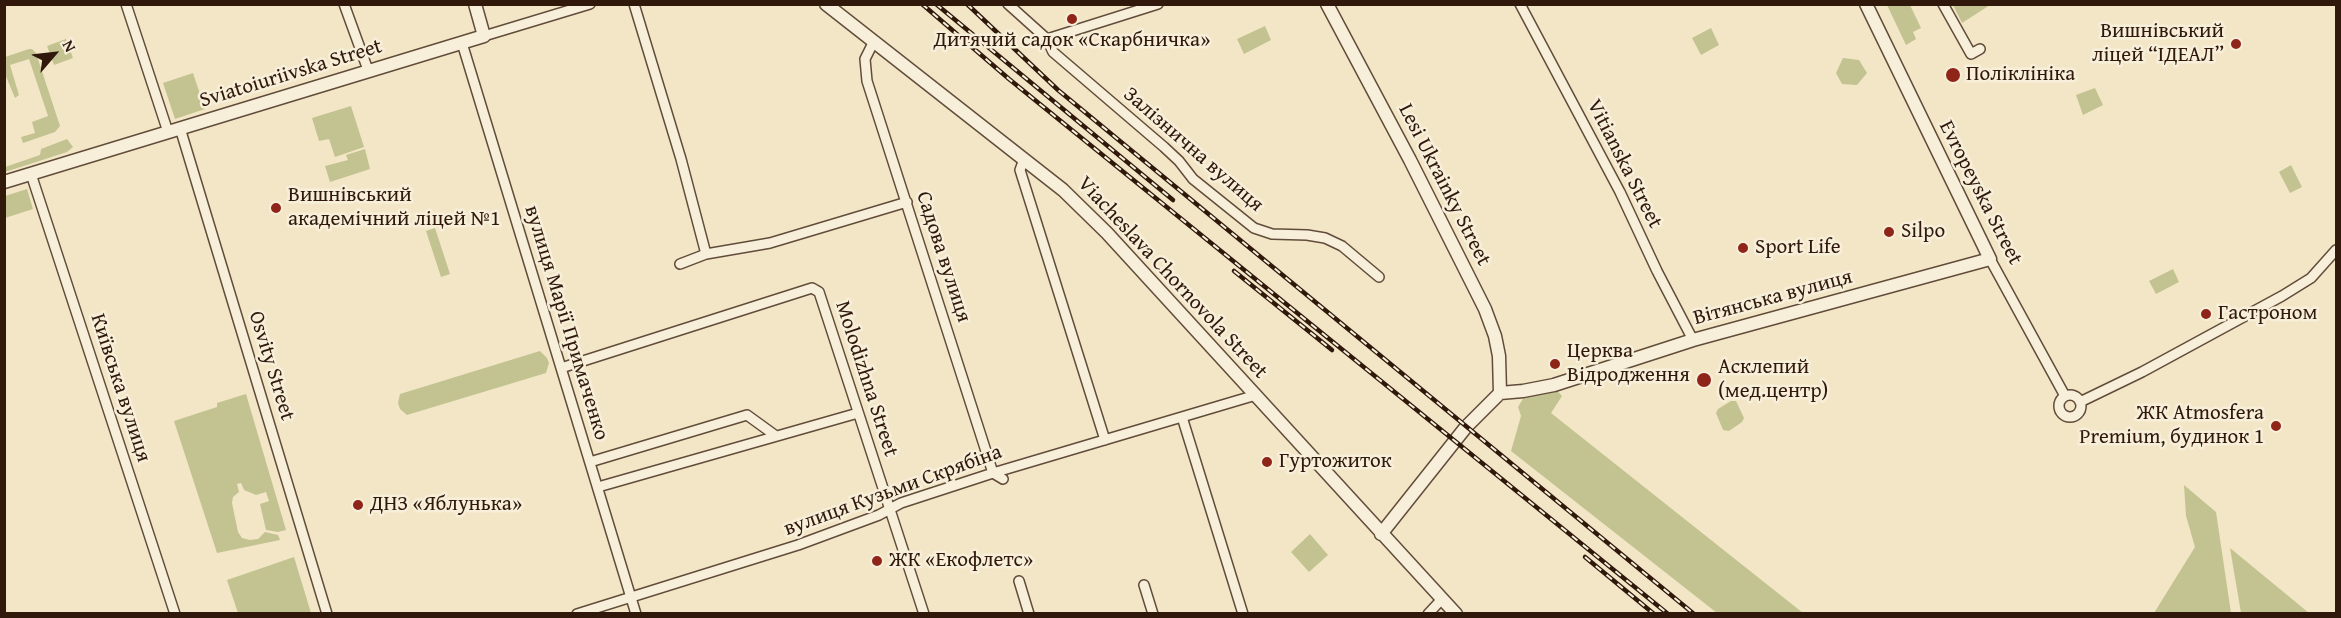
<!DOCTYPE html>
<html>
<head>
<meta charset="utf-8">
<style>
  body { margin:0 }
  #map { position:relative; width:2341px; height:618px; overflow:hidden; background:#f3e6c6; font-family:"Gentium Book Plus",serif }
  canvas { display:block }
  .frame { position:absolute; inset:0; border:6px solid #30190b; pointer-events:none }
  .north { position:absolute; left:24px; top:24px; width:60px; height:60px; -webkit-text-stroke:4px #f7efda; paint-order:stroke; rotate:62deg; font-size:16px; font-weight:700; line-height:24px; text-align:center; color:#30190b }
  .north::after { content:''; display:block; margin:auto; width:21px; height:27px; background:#30190b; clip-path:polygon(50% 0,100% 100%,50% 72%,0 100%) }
</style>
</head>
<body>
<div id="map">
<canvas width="2341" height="618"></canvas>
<div class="frame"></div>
<div class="north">N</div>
</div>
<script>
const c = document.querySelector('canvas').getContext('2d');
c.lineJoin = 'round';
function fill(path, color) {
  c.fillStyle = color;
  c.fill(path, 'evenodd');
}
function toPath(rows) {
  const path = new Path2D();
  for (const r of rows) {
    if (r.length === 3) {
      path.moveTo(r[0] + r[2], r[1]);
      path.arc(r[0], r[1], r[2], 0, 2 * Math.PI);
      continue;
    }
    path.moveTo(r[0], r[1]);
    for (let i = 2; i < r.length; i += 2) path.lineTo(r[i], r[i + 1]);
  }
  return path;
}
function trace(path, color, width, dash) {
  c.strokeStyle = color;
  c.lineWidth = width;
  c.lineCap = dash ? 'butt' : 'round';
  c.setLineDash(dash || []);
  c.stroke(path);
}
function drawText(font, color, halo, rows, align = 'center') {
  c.font = font + ' "Gentium Book Plus",serif';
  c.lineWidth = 5;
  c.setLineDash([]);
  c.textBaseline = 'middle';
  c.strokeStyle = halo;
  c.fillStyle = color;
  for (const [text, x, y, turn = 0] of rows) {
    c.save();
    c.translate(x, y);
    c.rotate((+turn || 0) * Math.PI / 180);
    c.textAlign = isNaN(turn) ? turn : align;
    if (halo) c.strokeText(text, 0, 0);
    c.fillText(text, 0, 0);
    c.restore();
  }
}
const green = toPath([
  [1887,5,1910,5,1921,28,1913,32,1916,39,1906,45],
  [1990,5,1962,23,1953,5,1990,4],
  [1265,26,1271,40,1244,54,1237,39],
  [1711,28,1719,45,1701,55,1692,38],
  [66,39,73,58,54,65,47,46],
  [29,49,32,49,36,53,60,126,55,132,23,143,21,137,35,133,32,122,48,116,29,59,10,65,19,95,15,98,5,74,5,57],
  [1843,58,1859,60,1867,73,1857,85,1842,84,1836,73],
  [193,73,205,109,175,119,163,83],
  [2095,88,2103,105,2083,115,2076,95],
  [351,106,364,147,335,157,329,139,319,141,312,118],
  [67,139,73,147,67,152,5,172,5,167,40,155,41,149],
  [365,149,370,169,330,182,325,166,348,160,346,155],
  [2291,165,2302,187,2290,193,2279,172],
  [27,189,33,209,5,218,5,196],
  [435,228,450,274,441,277,426,231],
  [2173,269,2179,282,2156,294,2149,281],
  [540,351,547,358,549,363,546,373,407,415,400,409,398,403,400,394],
  [1554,387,1562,396,1551,413,1803,613,1717,613,1511,451,1521,416,1518,407,1526,394],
  [246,394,286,530,278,532,266,530,260,504,269,501,266,492,256,495,244,490,241,483,237,484,239,492,233,497,232,503,238,532,242,538,250,540,258,539,265,532,278,535,280,540,217,553,174,421,217,407,217,403],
  [1731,401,1736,401,1744,418,1742,422,1729,431,1723,430,1716,413,1718,409],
  [2184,485,2216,512,2231,613,2154,613,2195,547,2186,516],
  [1310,534,1328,555,1309,572,1291,552],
  [2230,548,2309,613,2241,613],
  [294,557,311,613,238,613,227,580]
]);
const minor = toPath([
  [126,4,168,132],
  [344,4,368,70],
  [634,4,681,159,706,254],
  [1008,4,1047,39,1053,52,1164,147,1179,161,1193,179,1254,228,1272,234,1307,235,1325,238,1342,246,1379,277],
  [1520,4,1620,192,1657,271,1693,340],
  [1943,4,1971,54,1980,49],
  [484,36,590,4],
  [1047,39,1158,4],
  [874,41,865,59,867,81,993,473,1003,479],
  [462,43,636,614],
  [180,128,327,614],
  [1024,159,1020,170,1105,440],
  [31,174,175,614],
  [1990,259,2065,396],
  [680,264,706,254,770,243,907,202],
  [561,368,812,288,819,292,924,614],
  [2070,406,11],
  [2080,402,2142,372,2282,296,2311,278,2336,250],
  [1182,417,1243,614],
  [590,462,747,415,776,436],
  [598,487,858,413],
  [1019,581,1029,614],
  [1144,585,1153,614],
  [577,614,798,545,879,515,901,503,993,473,1256,395],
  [1428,614,1442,599]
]);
const tertiary = toPath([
  [826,4,1063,190,1107,233,1456,614],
  [1327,4,1410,160,1485,309,1495,336,1499,356,1500,393],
  [4,182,484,36,475,4],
  [1381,534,1466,427,1500,393,1523,391,1554,385,1693,340,1990,259,1866,4]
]);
const rail = toPath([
  [922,4,1009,79,1668,614],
  [936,4,1173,200],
  [967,4,1058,90,1694,614],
  [1234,271,1332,350],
  [1585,557,1654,614]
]);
const markers = [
  [1072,19,6,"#8f2418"],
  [2236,44,6,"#8f2418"],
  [1953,75,8,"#8f2418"],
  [276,208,6,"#8f2418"],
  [1889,232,6,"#8f2418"],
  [1743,248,6,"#8f2418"],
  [2206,314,6,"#8f2418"],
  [1555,364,6,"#8f2418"],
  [1704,380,8,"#8f2418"],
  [2276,426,6,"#8f2418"],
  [1267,462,6,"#8f2418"],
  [358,505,6,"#8f2418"],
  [877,561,6,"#8f2418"]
];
const poiNames = [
  ["Вишнівський",2224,32,"right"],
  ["ліцей “ІДЕАЛ”",2224,56,"right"],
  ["Дитячий садок «Скарбничка»",1072,41,"center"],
  ["Поліклініка",1966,75],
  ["Вишнівський",288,196],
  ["академічний ліцей №1",288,220],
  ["Silpo",1901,232],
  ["Sport Life",1755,248],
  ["Гастроном",2218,314],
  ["Церква",1567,352],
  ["Відродження",1567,376],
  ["Асклепий",1718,368],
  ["(мед.центр)",1718,392],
  ["ЖК Atmosfera",2264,414,"right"],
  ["Premium, будинок 1",2264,438,"right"],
  ["Гуртожиток",1279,462],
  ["ДНЗ «Яблунька»",370,505],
  ["ЖК «Екофлетс»",889,561]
];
const streetNames = [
  ["Sviatoiuriivska Street",291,74,-17],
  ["Залізнична вулиця",1193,150,41],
  ["Vitianska Street",1624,164,63],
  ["Lesi Ukrainky Street",1444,185,63],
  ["Evropeyska Street",1980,193,63],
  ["Садова вулиця",943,257,72],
  ["Viacheslava Chornovola Street",1172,278,47],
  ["Вітянська вулиця",1773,298,-15],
  ["вулиця Марії Примаченко",566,323,73],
  ["Osvity Street",271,366,73],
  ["Molodizhna Street",866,379,72],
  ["Київська вулиця",120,388,72],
  ["вулиця Кузьми Скрябіна",893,491,-20]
];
fill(green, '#c2c390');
trace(minor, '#614c3a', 12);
trace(tertiary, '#614c3a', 15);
trace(minor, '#f7efda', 9);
trace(tertiary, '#f7efda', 12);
trace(rail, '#30190b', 4.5);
trace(rail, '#f7efda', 2, [7]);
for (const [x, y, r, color] of markers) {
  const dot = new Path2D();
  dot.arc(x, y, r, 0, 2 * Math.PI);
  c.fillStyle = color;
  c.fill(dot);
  trace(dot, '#f7efda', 2);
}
drawText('21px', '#30190b', '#f7efda', poiNames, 'left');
drawText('21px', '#30190b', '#f7efda', streetNames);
</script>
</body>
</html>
